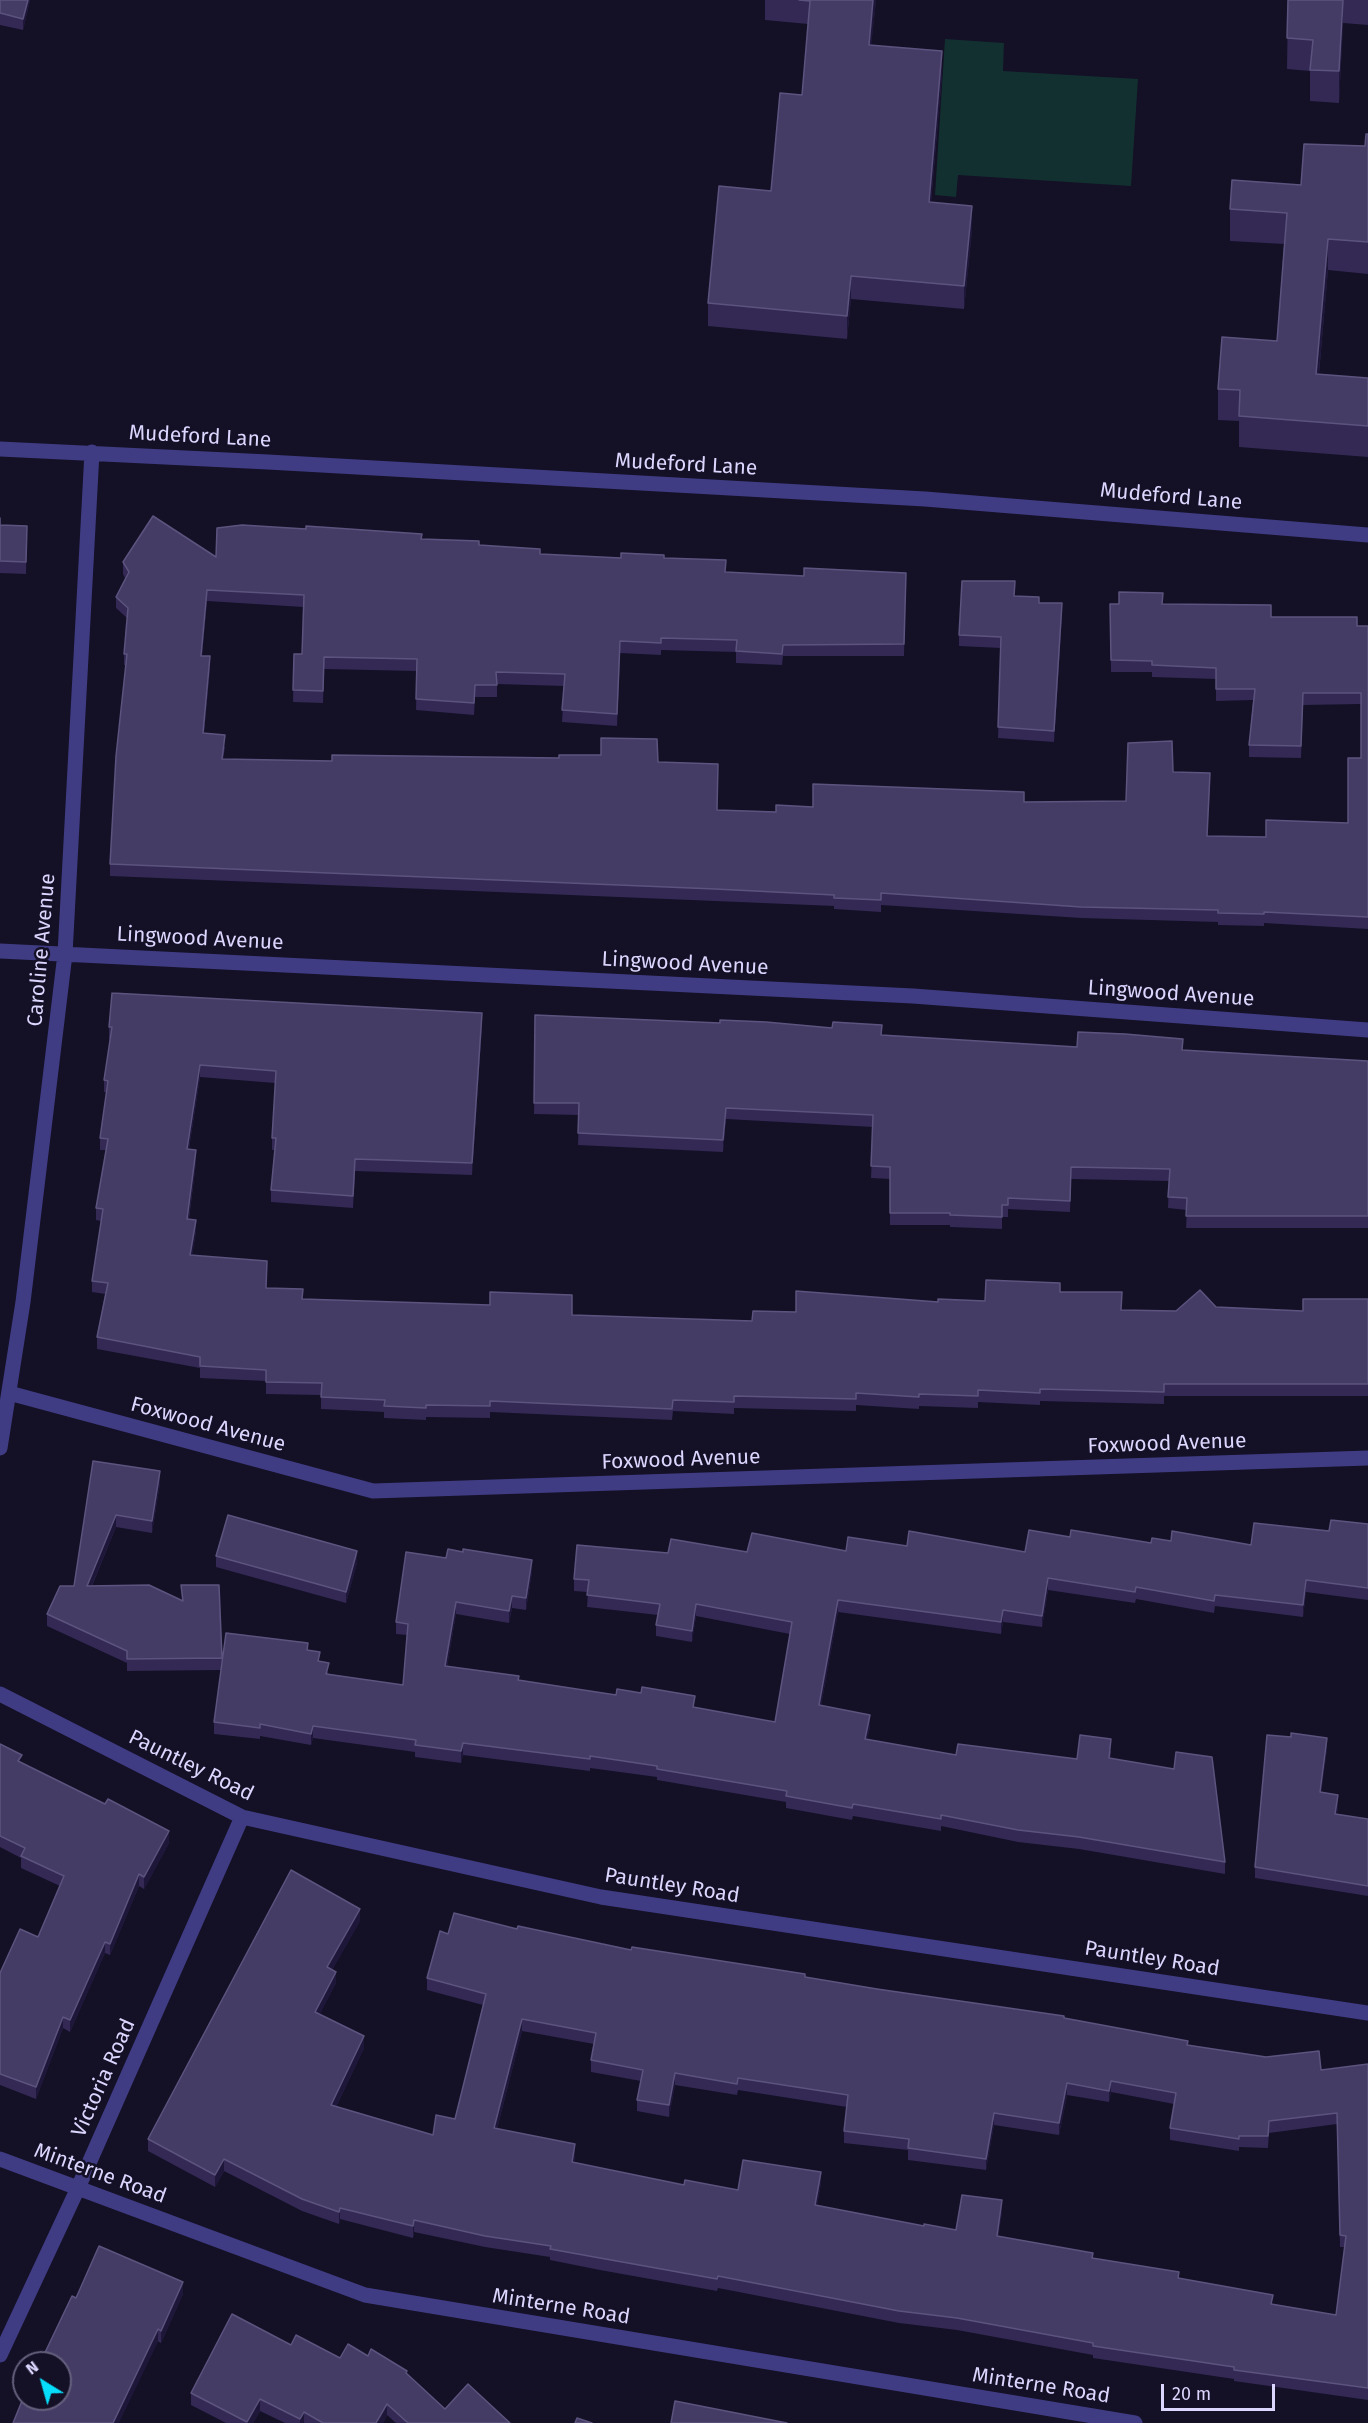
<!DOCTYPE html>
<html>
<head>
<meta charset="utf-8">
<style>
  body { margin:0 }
  #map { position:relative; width:1368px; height:2423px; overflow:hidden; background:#141026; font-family:"Fira Sans",sans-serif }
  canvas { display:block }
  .north { position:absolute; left:12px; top:2351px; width:60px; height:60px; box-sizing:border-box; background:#141026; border:2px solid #645f7c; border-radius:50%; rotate:323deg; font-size:16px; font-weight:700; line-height:24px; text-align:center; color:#dbd6fe }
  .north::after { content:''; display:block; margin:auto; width:21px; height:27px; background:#06ddfa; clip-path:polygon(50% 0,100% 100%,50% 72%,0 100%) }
  .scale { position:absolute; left:1161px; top:2384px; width:114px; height:27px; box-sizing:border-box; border:3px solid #dbd6fe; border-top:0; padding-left:8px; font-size:18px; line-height:21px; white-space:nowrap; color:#dbd6fe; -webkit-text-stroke:4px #141026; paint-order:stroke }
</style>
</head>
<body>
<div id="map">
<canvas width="1368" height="2423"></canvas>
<div class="north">N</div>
<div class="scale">20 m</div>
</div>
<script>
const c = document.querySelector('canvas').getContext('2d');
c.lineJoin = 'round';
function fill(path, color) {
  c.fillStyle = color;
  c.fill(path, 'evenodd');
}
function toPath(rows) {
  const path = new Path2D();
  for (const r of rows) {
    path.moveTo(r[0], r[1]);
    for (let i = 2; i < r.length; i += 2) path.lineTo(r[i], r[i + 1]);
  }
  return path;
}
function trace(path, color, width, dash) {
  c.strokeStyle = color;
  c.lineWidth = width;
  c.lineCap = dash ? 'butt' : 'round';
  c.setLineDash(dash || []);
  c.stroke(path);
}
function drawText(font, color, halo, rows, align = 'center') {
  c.font = font + ' "Fira Sans",sans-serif';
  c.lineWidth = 5;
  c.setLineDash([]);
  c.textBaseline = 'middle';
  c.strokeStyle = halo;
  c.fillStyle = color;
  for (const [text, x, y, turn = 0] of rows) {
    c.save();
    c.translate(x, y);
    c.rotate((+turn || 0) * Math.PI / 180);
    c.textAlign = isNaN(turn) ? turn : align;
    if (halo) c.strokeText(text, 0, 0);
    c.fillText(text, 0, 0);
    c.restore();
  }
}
const green = toPath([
  [945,39,1004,43,1003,71,1138,79,1131,186,958,175,956,197,935,195]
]);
const minor = toPath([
  [0,449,268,462,925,499,1368,535],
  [0,951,913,996,1368,1030],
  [9,1393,373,1491,1368,1458],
  [0,1448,23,1302,65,954,92,452],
  [0,1694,242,1817,601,1897,1368,2013],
  [0,2159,365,2295,1135,2423],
  [0,2355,78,2188,242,1817]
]);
const wall = toPath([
  [0,0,30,0,23,30,0,25],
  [765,0,876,0,871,45,942,75,931,202,972,230,964,309,851,299,847,339,708,326,708,303,771,191,802,95,808,24,765,20],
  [1288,0,1368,0,1368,25,1343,23,1339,103,1310,101,1310,71,1287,69],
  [1368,134,1368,274,1328,270,1319,374,1368,378,1368,457,1239,447,1239,421,1218,420,1218,389,1277,341,1284,244,1230,241,1230,209,1301,185,1365,146],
  [0,518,1,525,27,526,26,574,0,573],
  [422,539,479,545,540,554,621,558,664,558,726,572,804,576,906,573,904,656,783,656,782,665,736,663,736,652,661,650,661,655,620,653,617,726,562,722,564,686,497,684,497,697,475,697,474,715,416,710,417,671,324,669,323,703,293,702,294,654,302,654,303,607,207,601,202,656,210,668,204,733,225,747,223,759,332,761,658,762,717,810,776,812,813,807,1126,801,1173,772,1210,785,1207,836,1266,837,1348,823,1361,758,1361,704,1303,705,1301,758,1249,757,1249,745,1253,700,1216,701,1216,679,1152,677,1152,672,1111,672,1110,604,1163,604,1271,617,1357,626,1368,626,1368,929,1264,923,1264,926,1218,925,1218,922,1081,918,881,905,881,912,834,909,834,906,715,901,110,876,110,864,126,665,124,665,124,654,127,618,116,608,116,597,125,578,123,574,123,562,216,557],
  [1015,596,1039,603,1062,614,1054,742,998,738,1001,648,959,646,959,635],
  [535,1015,1077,1047,1183,1050,1368,1061,1368,1228,1186,1228,1187,1210,1168,1208,1169,1181,1071,1179,1070,1212,1008,1209,1008,1217,1002,1217,1002,1229,950,1227,950,1225,890,1225,890,1179,871,1178,873,1127,726,1119,723,1152,578,1145,579,1115,534,1114],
  [482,1025,472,1175,355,1171,353,1208,271,1202,271,1190,275,1150,272,1150,272,1138,275,1083,200,1077,189,1149,196,1162,189,1219,196,1232,192,1255,266,1288,303,1299,572,1315,752,1321,796,1312,938,1302,985,1301,1060,1292,1121,1310,1176,1311,1216,1307,1303,1311,1368,1299,1368,1396,1164,1396,1164,1404,1040,1401,1040,1405,978,1402,978,1408,919,1406,919,1409,856,1405,856,1411,734,1408,734,1414,673,1411,672,1420,490,1412,490,1418,426,1417,426,1420,384,1418,384,1412,321,1409,321,1395,266,1394,266,1381,200,1378,200,1368,97,1349,97,1337,105,1294,92,1292,92,1281,101,1221,96,1220,96,1208,106,1150,100,1150,100,1138,107,1092,104,1092,104,1080,110,1039,109,1039,109,1027],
  [93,1461,160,1483,152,1533,116,1527,92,1586,182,1600,181,1585,222,1659,308,1650,320,1662,329,1674,403,1685,407,1635,396,1634,396,1622,532,1572,526,1610,512,1608,509,1623,456,1614,447,1667,519,1680,695,1708,775,1722,790,1634,696,1616,692,1642,656,1636,656,1625,658,1615,587,1607,588,1592,574,1591,574,1579,668,1553,846,1551,907,1546,1025,1552,1070,1537,1151,1543,1171,1541,1251,1545,1368,1524,1368,1600,1306,1592,1303,1617,1215,1606,1214,1613,1136,1599,1135,1603,1048,1590,1042,1627,1003,1622,1001,1634,838,1612,821,1706,870,1727,867,1740,956,1755,1077,1759,1111,1751,1110,1759,1225,1862,1225,1874,1079,1849,1018,1842,941,1826,941,1831,853,1816,852,1820,786,1808,786,1802,657,1780,657,1777,590,1768,590,1771,463,1755,461,1763,415,1757,415,1752,313,1738,311,1745,260,1736,260,1739,214,1734,214,1722,221,1670,127,1671,127,1663,47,1626,47,1614,74,1586],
  [216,1556,357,1563,346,1603,216,1567],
  [0,1744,22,1763,169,1843,144,1889,139,1886,110,1955,105,1953,70,2032,63,2028,36,2099,0,2085,0,1973,38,1937,60,1886,21,1868,21,1858,0,1847],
  [1327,1749,1321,1792,1338,1806,1337,1814,1368,1819,1368,1896,1255,1878,1255,1867],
  [360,1921,332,1970,336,1983,319,2015,364,2048,336,2107,433,2135,455,2119,483,2005,427,1990,427,1978,448,1934,517,1929,631,1950,1064,2018,1188,2045,1321,2070,1368,2064,1368,2400,1234,2381,1234,2379,1093,2358,1093,2355,957,2330,899,2323,718,2288,717,2291,600,2270,550,2260,550,2257,485,2247,414,2232,413,2238,340,2219,339,2224,302,2211,224,2171,215,2187,148,2151,148,2139],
  [522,2031,594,2044,591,2060,591,2072,641,2081,637,2100,637,2111,669,2117,675,2085,737,2095,738,2090,847,2107,844,2131,844,2143,908,2150,908,2160,986,2170,994,2125,1059,2135,1067,2095,1109,2102,1111,2092,1174,2104,1170,2128,1170,2140,1239,2151,1239,2147,1268,2148,1269,2133,1337,2124,1340,2247,1345,2247,1336,2315,1273,2304,1179,2278,998,2236,1002,2212,956,2230,924,2226,817,2206,821,2183,738,2190,684,2185,574,2163,575,2155,497,2129],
  [183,2294,161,2343,76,2298],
  [291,2345,340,2358,368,2356,407,2375,445,2409,510,2423,396,2423,387,2415,383,2423,285,2423,260,2411,253,2423,226,2423,191,2405,191,2393]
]);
const shadedWall = toPath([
  [28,0,30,0,23,30,23,19],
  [873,0,876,0,869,68,869,45],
  [1343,0,1343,23,1339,103,1339,71],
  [942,51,942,75,929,226,929,202],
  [972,206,972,230,964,309,964,286],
  [1328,239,1328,270,1316,405,1316,374],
  [851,276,851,299,847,339,847,316],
  [207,590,207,601,201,667,201,656],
  [1062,603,1062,614,1054,742,1054,731],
  [210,656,210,668,203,745,203,733],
  [482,1013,482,1025,472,1175,472,1163],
  [200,1065,200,1077,187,1160,187,1149],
  [726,1108,726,1119,723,1152,723,1140],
  [196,1150,196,1162,187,1230,187,1219],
  [196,1220,196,1232,190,1267,190,1255],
  [160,1471,160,1483,152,1533,152,1521],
  [116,1515,116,1527,87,1597,87,1586],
  [357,1551,357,1563,346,1603,346,1592],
  [532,1560,532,1572,526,1610,526,1598],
  [1048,1578,1048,1590,1042,1627,1042,1616],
  [1306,1580,1306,1592,1303,1617,1303,1605],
  [512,1596,512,1608,509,1623,509,1611],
  [838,1600,838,1612,819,1717,819,1705],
  [456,1602,456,1614,445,1678,445,1666],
  [696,1604,696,1616,692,1642,692,1631],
  [1003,1610,1003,1622,1001,1634,1001,1622],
  [870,1715,870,1727,865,1751,865,1739],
  [313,1726,313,1738,311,1745,311,1734],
  [1327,1738,1327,1749,1320,1803,1320,1792],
  [463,1743,463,1755,461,1763,461,1751],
  [1338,1795,1338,1806,1335,1824,1335,1814],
  [169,1831,169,1843,144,1889,144,1877],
  [139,1874,139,1886,110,1955,110,1944],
  [360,1909,360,1921,327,1979,327,1967],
  [105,1942,105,1953,70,2032,70,2020],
  [336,1972,336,1983,315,2024,315,2012],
  [63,2017,63,2028,36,2099,36,2087],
  [522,2019,522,2031,494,2140,494,2128],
  [364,2036,364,2048,331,2117,331,2105],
  [675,2073,675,2085,669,2117,669,2105],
  [1111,2081,1111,2092,1109,2102,1109,2091],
  [1067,2083,1067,2095,1059,2135,1059,2123],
  [994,2113,994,2125,986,2170,986,2159],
  [575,2144,575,2155,572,2174,572,2162],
  [224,2159,224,2171,215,2187,215,2175],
  [821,2172,821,2183,815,2217,815,2205],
  [1002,2200,1002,2212,997,2248,997,2236],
  [340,2208,340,2219,339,2224,339,2212],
  [414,2220,414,2232,413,2238,413,2226],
  [183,2282,183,2294,161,2343,161,2331],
  [158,2329,158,2342,119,2423,113,2423],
  [260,2399,260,2411,253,2423,247,2423],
  [387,2404,387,2415,383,2423,376,2423],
  [304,2412,304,2423,300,2423,300,2419]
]);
const building = toPath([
  [0,0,28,0,23,19,0,13,0,0],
  [799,0,873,0,869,45,942,51,929,202,972,206,964,286,851,276,847,316,708,303,719,186,771,191,780,93,802,95,810,1,799,0],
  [1288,0,1343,0,1339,71,1310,70,1313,40,1287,38,1288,0],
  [1366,134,1368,134,1368,242,1328,239,1316,374,1368,378,1368,426,1239,416,1240,390,1218,389,1222,337,1277,341,1287,213,1230,209,1232,180,1301,185,1304,144,1365,146,1366,134],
  [153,516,216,557,217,528,242,525,306,529,306,526,422,534,421,539,479,541,479,545,540,549,540,554,621,558,621,553,664,555,664,558,726,560,725,572,804,576,804,568,906,573,904,644,783,645,782,654,736,651,737,640,661,638,661,643,620,641,617,714,562,710,565,674,496,672,497,685,475,685,474,703,416,699,417,659,324,657,323,691,293,690,294,654,302,654,304,595,207,590,201,656,210,656,203,733,225,735,222,759,332,761,332,755,559,758,559,755,601,755,601,738,657,739,658,762,718,764,717,810,776,812,776,805,813,807,813,784,1024,792,1024,802,1126,801,1128,743,1172,741,1173,772,1210,773,1207,836,1266,837,1266,820,1348,823,1348,758,1361,758,1361,693,1303,693,1301,746,1249,745,1255,689,1216,689,1216,668,1152,665,1152,661,1111,660,1110,604,1119,604,1119,592,1163,593,1162,604,1271,605,1271,617,1357,617,1357,626,1368,626,1368,917,1264,912,1264,914,1218,913,1218,910,1081,907,881,893,881,900,834,898,834,895,715,889,110,864,116,756,127,654,124,654,128,608,116,597,129,572,123,562,153,516],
  [0,518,0,525,27,526,26,562,0,561,0,518],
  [962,581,1015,581,1014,596,1039,597,1039,603,1062,603,1054,731,998,727,1001,637,959,635,962,581],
  [112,993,482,1013,472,1163,355,1159,353,1196,271,1190,276,1138,272,1138,276,1071,200,1065,187,1149,196,1150,187,1219,196,1220,190,1255,267,1261,266,1288,303,1289,302,1299,490,1305,490,1292,572,1295,572,1315,752,1321,753,1311,796,1312,796,1291,938,1302,938,1299,985,1301,986,1280,1060,1283,1060,1292,1122,1292,1121,1310,1176,1311,1200,1290,1216,1307,1303,1311,1303,1299,1368,1299,1368,1384,1164,1384,1164,1392,1040,1389,1040,1393,978,1390,978,1396,919,1394,919,1397,856,1393,856,1399,734,1396,734,1402,673,1400,672,1409,490,1401,490,1406,426,1405,426,1408,384,1406,385,1400,321,1397,322,1383,266,1382,266,1370,200,1366,200,1357,97,1337,108,1283,92,1281,103,1209,96,1208,108,1139,100,1138,108,1081,104,1080,112,1027,109,1027,112,993],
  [535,1015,720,1023,720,1020,766,1022,832,1028,833,1022,882,1025,881,1035,1077,1047,1078,1032,1125,1034,1183,1039,1182,1050,1368,1061,1368,1216,1186,1216,1187,1198,1168,1197,1170,1169,1071,1167,1070,1201,1008,1198,1008,1205,1002,1205,1002,1217,950,1215,950,1213,890,1213,890,1167,871,1166,873,1115,726,1108,723,1140,578,1133,579,1103,534,1103,535,1015],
  [93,1461,160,1471,152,1521,116,1515,87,1586,149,1585,183,1601,181,1585,219,1585,222,1658,127,1659,127,1651,47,1614,60,1586,74,1586,93,1461],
  [228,1515,357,1551,346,1592,216,1556,228,1515],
  [1331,1520,1368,1524,1368,1588,1306,1580,1303,1605,1215,1595,1214,1601,1136,1587,1135,1592,1048,1578,1042,1616,1003,1610,1001,1622,838,1600,819,1705,870,1715,865,1739,956,1755,958,1744,1077,1759,1080,1735,1111,1739,1109,1758,1174,1769,1176,1752,1212,1757,1225,1862,1079,1837,1018,1830,941,1815,941,1819,853,1804,852,1808,786,1796,787,1791,657,1769,657,1766,590,1756,590,1759,463,1743,461,1751,415,1745,416,1740,313,1726,311,1734,260,1724,260,1728,214,1722,226,1633,308,1643,307,1650,320,1652,318,1661,329,1663,326,1674,403,1685,408,1624,396,1622,406,1552,446,1558,448,1549,463,1552,463,1549,532,1560,526,1598,512,1596,509,1611,456,1602,445,1666,519,1676,518,1680,616,1695,617,1689,641,1693,642,1687,695,1696,693,1707,775,1722,792,1622,696,1604,692,1631,656,1625,660,1604,587,1595,589,1580,574,1579,577,1545,668,1553,671,1539,747,1552,752,1533,846,1551,848,1537,907,1546,909,1531,1025,1552,1029,1530,1070,1537,1071,1530,1151,1543,1152,1538,1171,1541,1172,1531,1251,1545,1254,1523,1329,1531,1331,1520],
  [1291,1733,1327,1738,1320,1792,1338,1795,1335,1814,1368,1819,1368,1886,1255,1867,1267,1735,1291,1737,1291,1733],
  [0,1744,22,1755,18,1761,105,1804,108,1799,169,1831,144,1877,139,1874,110,1944,105,1942,70,2020,63,2017,36,2087,0,2074,0,1973,20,1929,38,1937,64,1876,21,1856,25,1848,0,1836,0,1744],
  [291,1870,360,1909,327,1967,336,1972,315,2012,364,2036,331,2105,433,2135,436,2115,455,2119,486,1994,427,1978,440,1931,448,1934,454,1913,517,1929,518,1926,631,1950,632,1947,805,1974,805,1977,877,1989,1064,2016,1064,2018,1188,2041,1187,2045,1266,2057,1319,2051,1321,2070,1368,2064,1368,2388,1234,2370,1234,2367,1093,2346,1093,2343,957,2318,899,2311,718,2276,717,2279,600,2258,550,2249,551,2246,485,2236,414,2220,413,2226,340,2208,339,2212,302,2199,224,2159,215,2175,148,2139,291,1870],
  [522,2019,596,2033,591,2060,643,2070,637,2100,669,2105,675,2073,737,2084,738,2078,848,2095,844,2131,909,2139,908,2148,986,2159,994,2113,1059,2123,1067,2083,1109,2091,1111,2081,1176,2093,1170,2128,1239,2139,1239,2136,1268,2136,1269,2121,1337,2113,1340,2235,1346,2236,1336,2315,1271,2304,1273,2295,1178,2278,1179,2272,1092,2258,1093,2253,997,2236,1002,2200,962,2195,956,2230,924,2224,924,2226,815,2205,821,2172,743,2160,738,2190,685,2180,684,2185,572,2162,575,2144,494,2128,522,2019],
  [99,2246,183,2282,161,2331,158,2329,113,2423,13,2423,24,2396,24,2399,60,2399,60,2363,40,2363,72,2296,76,2298,99,2246],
  [232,2314,291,2345,296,2335,340,2358,348,2344,368,2356,371,2349,407,2371,406,2373,445,2409,468,2384,510,2423,408,2423,387,2404,376,2423,323,2423,304,2412,300,2419,260,2399,247,2422,191,2393,232,2314],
  [675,2401,787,2423,671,2423,675,2401],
  [577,2418,592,2423,575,2423,577,2418]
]);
const streetNames = [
  ["Mudeford Lane",200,437,3],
  ["Mudeford Lane",686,465,3],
  ["Mudeford Lane",1171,497,5],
  ["Lingwood Avenue",200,939,3],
  ["Caroline Avenue",42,950,-85],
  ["Lingwood Avenue",685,964,3],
  ["Lingwood Avenue",1171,994,4],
  ["Foxwood Avenue",208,1425,15],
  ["Foxwood Avenue",1167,1444,-2],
  ["Foxwood Avenue",681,1460,-2],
  ["Pauntley Road",191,1766,26],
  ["Pauntley Road",672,1886,9],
  ["Pauntley Road",1152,1959,9],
  ["Victoria Road",104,2078,-66],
  ["Minterne Road",100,2174,20],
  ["Minterne Road",561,2307,9],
  ["Minterne Road",1041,2386,9]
];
fill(green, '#133030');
trace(minor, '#403c84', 15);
fill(wall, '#332954');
fill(shadedWall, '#1f173a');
fill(building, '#453c66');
trace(building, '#5c547e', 1.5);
drawText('21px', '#dbd6fe', '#141026', streetNames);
</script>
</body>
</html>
